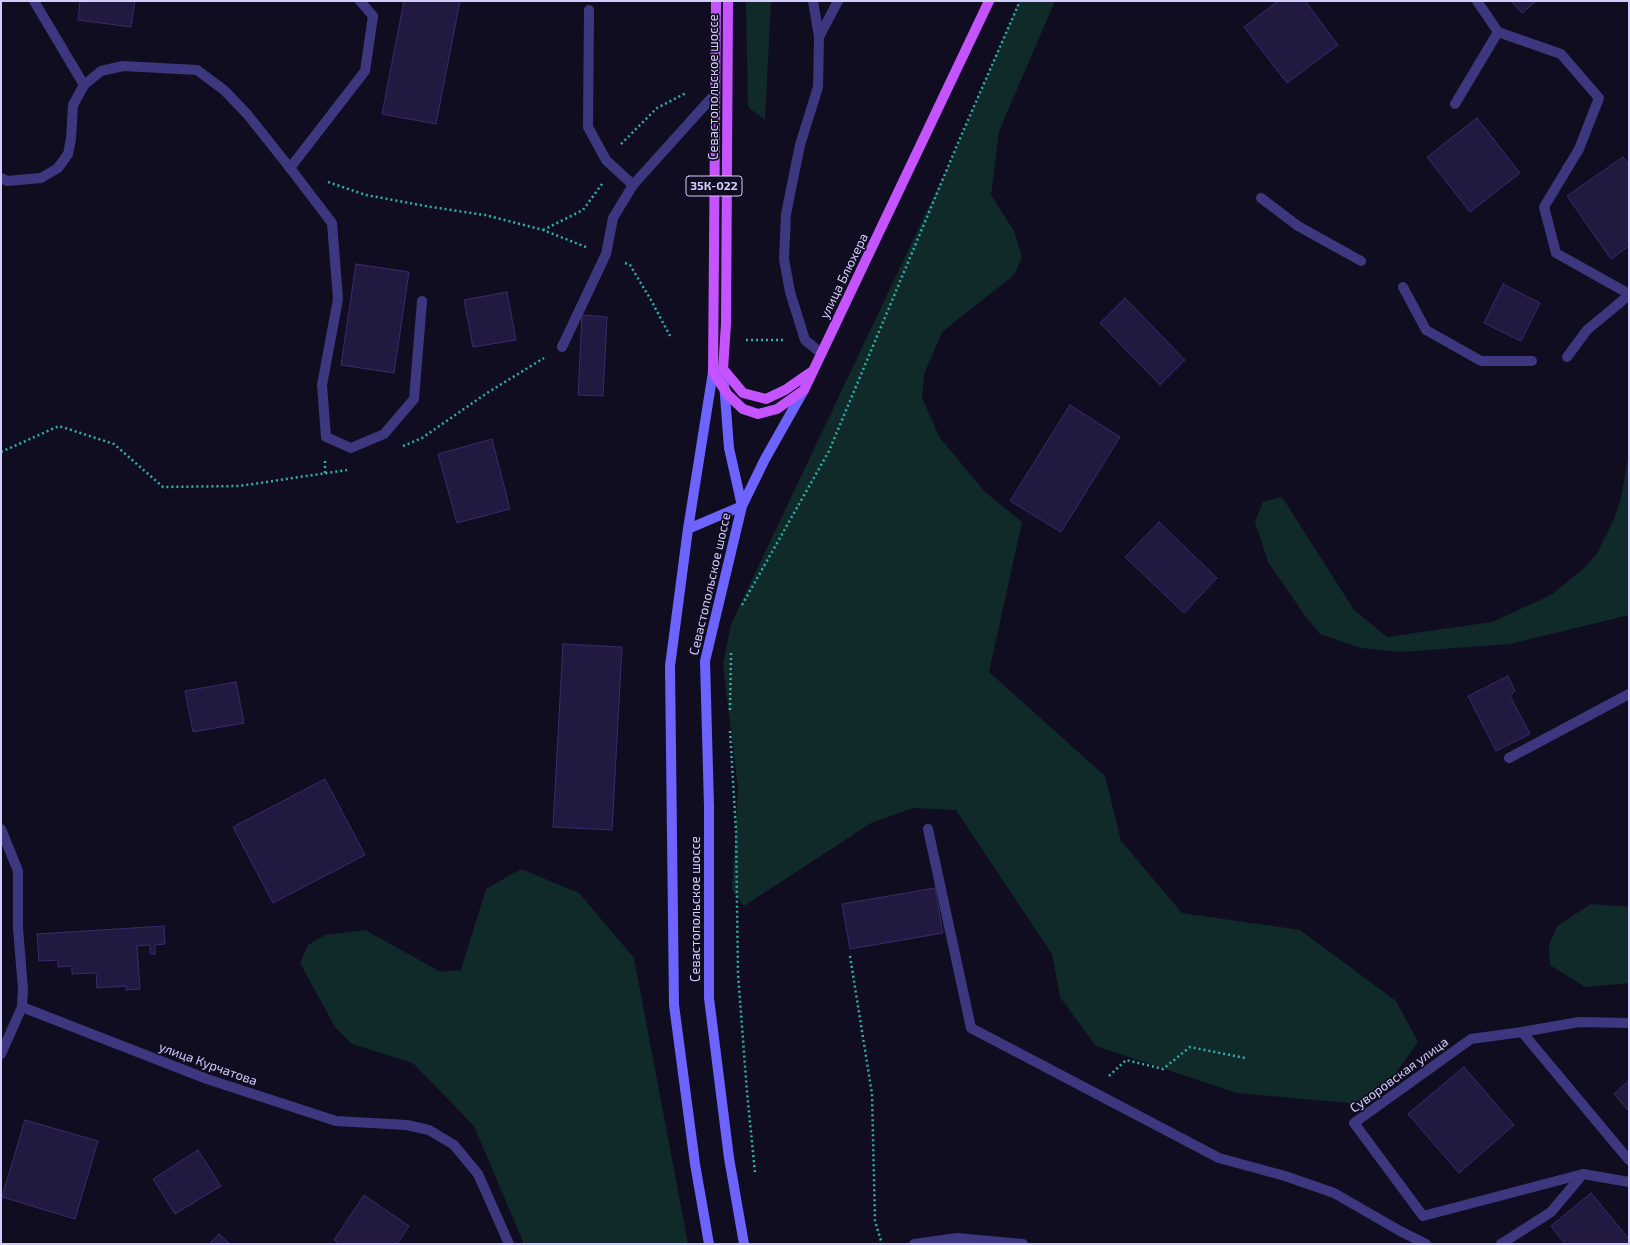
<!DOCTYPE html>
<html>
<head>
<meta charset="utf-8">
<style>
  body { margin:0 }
  #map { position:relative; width:1630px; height:1245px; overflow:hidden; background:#110d20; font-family:"Exo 2",sans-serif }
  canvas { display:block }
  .frame { position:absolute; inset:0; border:2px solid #d3ccff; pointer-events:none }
</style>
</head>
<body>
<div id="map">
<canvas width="1630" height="1245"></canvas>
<div class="frame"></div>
</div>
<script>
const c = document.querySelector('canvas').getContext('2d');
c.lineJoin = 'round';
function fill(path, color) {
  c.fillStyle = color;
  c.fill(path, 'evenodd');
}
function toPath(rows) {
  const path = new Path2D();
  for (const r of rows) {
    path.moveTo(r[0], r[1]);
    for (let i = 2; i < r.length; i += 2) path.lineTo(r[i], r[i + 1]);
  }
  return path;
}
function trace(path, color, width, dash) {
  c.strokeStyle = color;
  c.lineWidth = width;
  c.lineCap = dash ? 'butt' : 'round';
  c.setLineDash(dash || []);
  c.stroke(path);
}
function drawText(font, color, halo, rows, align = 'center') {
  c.font = font + ' "Exo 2",sans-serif';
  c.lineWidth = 3.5;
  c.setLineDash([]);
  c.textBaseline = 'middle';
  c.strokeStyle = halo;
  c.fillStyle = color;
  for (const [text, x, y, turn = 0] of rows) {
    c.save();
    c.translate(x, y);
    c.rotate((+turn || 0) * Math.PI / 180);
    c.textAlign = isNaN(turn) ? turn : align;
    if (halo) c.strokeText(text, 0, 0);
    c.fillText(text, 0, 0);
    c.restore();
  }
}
const green = toPath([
  [746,1,771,1,765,120,748,107],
  [1019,1,1055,1,999,131,991,195,1014,231,1022,257,1014,275,942,332,924,374,922,398,940,438,985,492,1022,522,989,672,1105,776,1121,841,1182,913,1300,930,1396,1001,1418,1042,1393,1077,1360,1104,1237,1093,1096,1046,1060,997,1052,954,956,810,913,808,871,823,744,906,732,890,738,788,723,665,731,624,951,160],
  [1629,452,1629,615,1510,644,1400,652,1361,648,1320,634,1306,617,1268,562,1255,522,1263,502,1282,497,1354,610,1387,637,1492,622,1551,595,1583,569,1596,555,1614,519,1621,499],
  [521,869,579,893,634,958,688,1244,524,1244,474,1126,413,1063,352,1044,335,1027,300,963,308,945,325,935,365,930,441,972,461,970,486,889],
  [1591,904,1629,907,1629,983,1585,987,1550,965,1549,945,1557,926]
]);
const building = toPath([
  [80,1,135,1,131,27,78,20,80,1],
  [404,1,460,1,436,124,382,114,404,1],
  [1278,1,1305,1,1338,45,1287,83,1244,27,1278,1],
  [1511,1,1536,1,1522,13,1511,1],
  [1477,118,1520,173,1470,212,1427,157,1477,118],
  [1623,157,1629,165,1629,246,1611,259,1567,196,1623,157],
  [356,264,409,272,394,373,341,365,356,264],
  [1503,284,1540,303,1521,341,1484,323,1503,284],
  [507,292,516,340,473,347,464,300,507,292],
  [1125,298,1185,360,1160,385,1100,323,1125,298],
  [582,315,607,317,603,396,578,395,582,315],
  [1070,405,1120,437,1061,532,1010,501,1070,405],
  [492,439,510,509,457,523,438,454,492,439],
  [1159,522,1217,578,1184,613,1125,557,1159,522],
  [563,644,622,647,612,830,553,827,563,644],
  [1508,676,1515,691,1510,696,1530,734,1496,751,1468,696,1508,676],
  [236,682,244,723,193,732,185,691,236,682],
  [325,779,365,855,273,903,233,827,325,779],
  [935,888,943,933,850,949,842,904,935,888],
  [164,926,165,944,155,945,155,954,150,954,150,945,137,946,140,989,126,990,126,986,97,988,96,973,72,974,72,966,58,967,58,960,39,961,37,934,164,926],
  [1464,1067,1514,1125,1459,1173,1408,1114,1464,1067],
  [1629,1080,1629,1111,1614,1094,1629,1080],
  [25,1120,98,1141,75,1219,2,1197,25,1120],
  [198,1150,221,1186,175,1214,153,1179,198,1150],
  [1591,1193,1629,1239,1629,1244,1565,1244,1551,1226,1591,1193],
  [364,1195,409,1226,397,1244,339,1244,334,1240,364,1195],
  [219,1234,230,1244,209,1244,219,1234]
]);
const path = toPath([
  [621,144,657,108,686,93],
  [328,182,366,195,431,207,485,215,543,230,586,247],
  [543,230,583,210,602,184],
  [625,263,630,265,651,300,670,336],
  [746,340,783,340],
  [403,446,422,438,487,393,544,358],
  [1,452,59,426,114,444,163,487,239,486,347,470],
  [325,473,325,459],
  [742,605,829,451,958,143,1020,1],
  [730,710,731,653],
  [730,731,736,831,738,974,747,1092,755,1173],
  [850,956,872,1094,875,1221,882,1244],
  [1109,1076,1126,1060,1163,1069,1190,1047,1245,1058]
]);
const lane = toPath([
  [34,1,84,85],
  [360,1,373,16,365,71,290,168,332,223,338,299,322,385,326,437,351,448,384,434,414,399,422,301],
  [813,1,819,37,818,87,800,145,786,214,784,259,790,292,805,340,821,353],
  [1498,32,1561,54,1599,98,1579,149,1544,207,1556,253,1629,294],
  [819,37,838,1],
  [1455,104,1498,32,1477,1],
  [1261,198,1298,226,1361,261],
  [1403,287,1426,330,1481,361,1532,361],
  [1509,758,1629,694],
  [928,829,971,1028,1219,1158,1285,1176,1334,1193,1400,1231,1426,1244],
  [1522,1032,1579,1022,1629,1023],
  [1,1054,22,1007],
  [1501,1244,1551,1212,1583,1174]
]);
const street = toPath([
  [589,10,588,127,606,160,633,185],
  [1,178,7,181,41,178,58,168,68,154,71,139,73,105,84,85,101,71,123,66,197,70,224,90,247,114,290,168],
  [562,347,606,254,613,218,633,185,715,94],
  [1567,357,1587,330,1629,295],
  [1,829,18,871,18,928,23,989,22,1007,207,1079,336,1121,407,1125,429,1130,454,1145,478,1174,509,1244],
  [1629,1160,1522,1032,1471,1039,1354,1123,1423,1216,1583,1174,1629,1182],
  [914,1244,957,1238,1023,1244]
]);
const secondary = toPath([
  [723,369,729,448,742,506,705,661,709,806,709,998,729,1158,744,1244],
  [688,529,742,506,765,459,804,390],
  [709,1244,695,1164,674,1005,670,666,688,529,713,372]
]);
const primary = toPath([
  [716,1,713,372,728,395,743,409,758,414,777,409,804,390,989,1],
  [728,1,726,324,723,369,743,393,766,399,785,390,811,372]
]);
const shields = [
  [714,186,56]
];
const shieldNames = [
  ["35К-022",714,186]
];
const streetNames = [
  ["Севастопольское шоссе",714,87,-90],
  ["улица Блюхера",844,276,-64],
  ["Севастопольское шоссе",710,584,-77],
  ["Севастопольское шоссе",696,909,-90],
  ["улица Курчатова",208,1064,20],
  ["Суворовская улица",1399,1075,-36]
];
fill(green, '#102a2a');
fill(building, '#221941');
trace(building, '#3a2b6d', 1);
trace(path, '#2db1ae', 2.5, [2, 3]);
trace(lane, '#3d377f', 10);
trace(street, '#3d377f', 10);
trace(secondary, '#6d63ff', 10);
trace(primary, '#c553ff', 10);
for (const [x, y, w] of shields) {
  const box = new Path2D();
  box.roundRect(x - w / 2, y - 10, w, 20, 3);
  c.fillStyle = '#110d20';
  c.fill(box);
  trace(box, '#d3ccff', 1);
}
drawText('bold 12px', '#d3ccff', null, shieldNames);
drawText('13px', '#d3ccff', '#110d20', streetNames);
</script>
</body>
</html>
